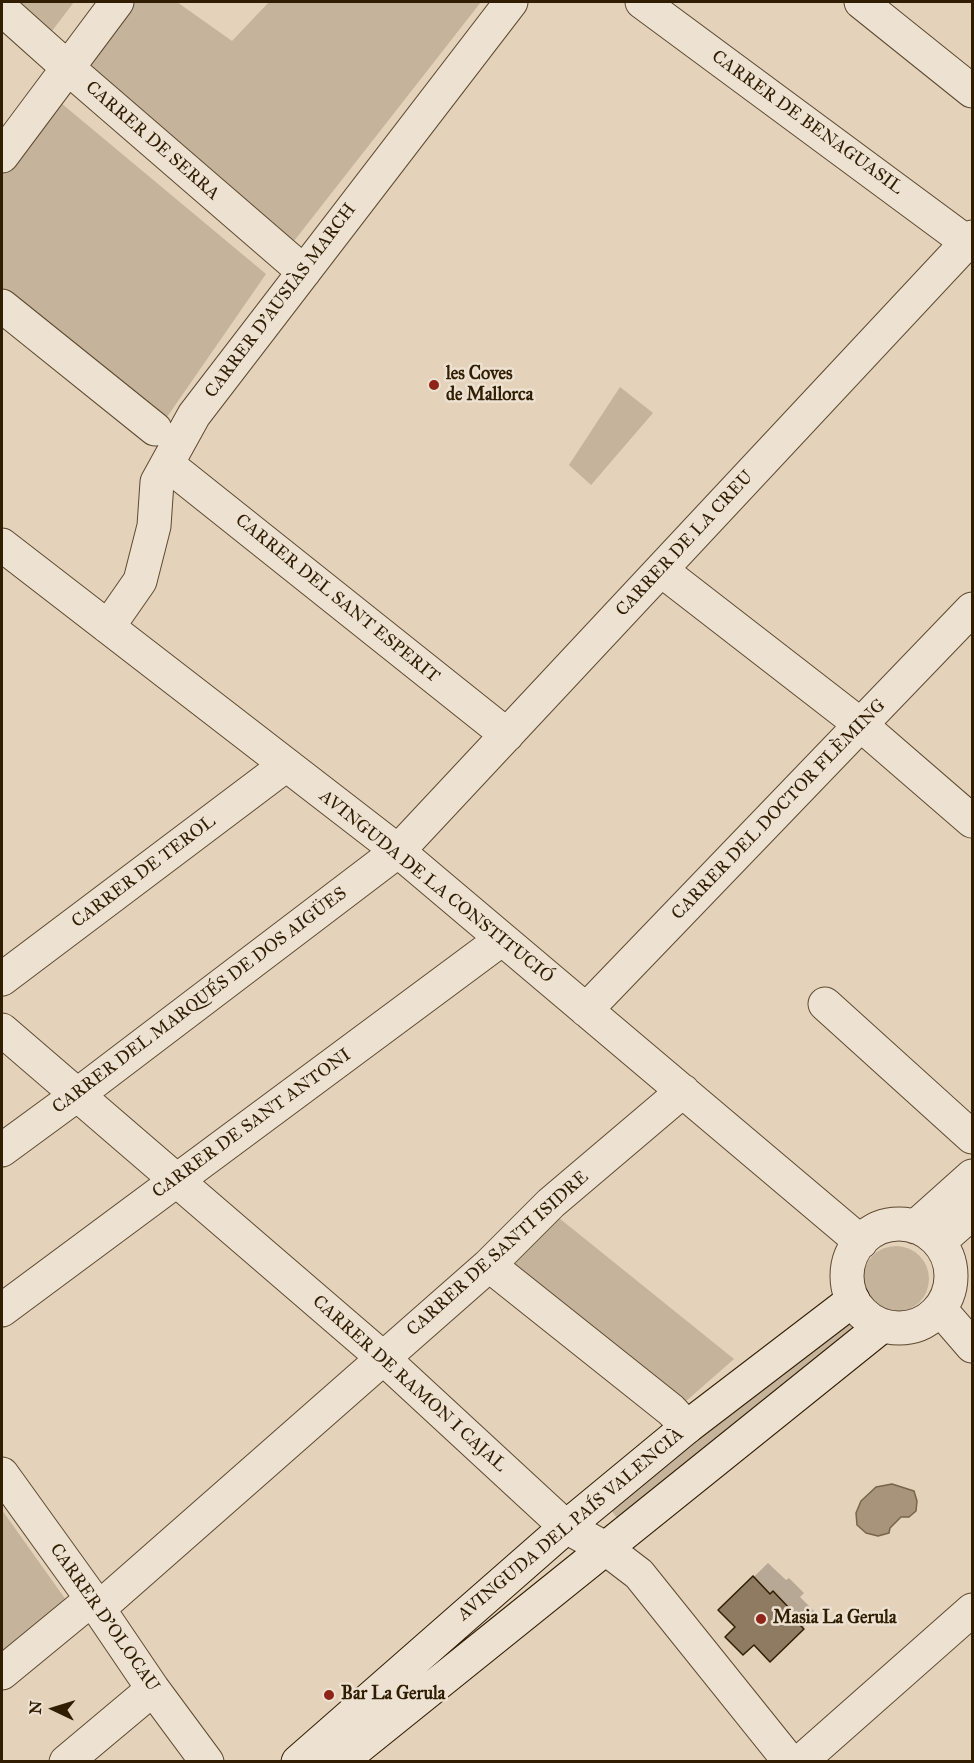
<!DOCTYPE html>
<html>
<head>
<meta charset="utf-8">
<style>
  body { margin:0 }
  #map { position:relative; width:974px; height:1763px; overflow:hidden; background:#e4d2ba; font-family:"IM FELL Great Primer",serif }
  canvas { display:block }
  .frame { position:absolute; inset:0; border:3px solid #301d02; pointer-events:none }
  .north { position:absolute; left:24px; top:1679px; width:60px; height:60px; -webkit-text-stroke:4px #ede2d2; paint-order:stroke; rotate:274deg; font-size:16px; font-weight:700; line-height:24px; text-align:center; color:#301d02 }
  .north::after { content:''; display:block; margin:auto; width:21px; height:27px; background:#301d02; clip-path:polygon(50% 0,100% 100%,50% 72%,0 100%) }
</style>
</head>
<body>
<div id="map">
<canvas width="974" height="1763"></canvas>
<div class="frame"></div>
<div class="north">N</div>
</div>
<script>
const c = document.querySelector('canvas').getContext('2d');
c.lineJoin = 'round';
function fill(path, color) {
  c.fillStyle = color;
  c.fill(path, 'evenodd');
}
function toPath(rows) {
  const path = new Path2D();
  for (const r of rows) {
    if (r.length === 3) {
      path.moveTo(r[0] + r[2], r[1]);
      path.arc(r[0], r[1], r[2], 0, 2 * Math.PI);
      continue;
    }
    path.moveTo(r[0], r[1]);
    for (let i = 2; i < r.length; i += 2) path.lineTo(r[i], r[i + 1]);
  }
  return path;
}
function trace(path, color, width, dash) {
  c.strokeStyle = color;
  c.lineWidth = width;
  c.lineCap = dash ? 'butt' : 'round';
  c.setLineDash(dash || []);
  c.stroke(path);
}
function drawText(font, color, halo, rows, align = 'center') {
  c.font = font + ' "IM FELL Great Primer",serif';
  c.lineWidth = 5;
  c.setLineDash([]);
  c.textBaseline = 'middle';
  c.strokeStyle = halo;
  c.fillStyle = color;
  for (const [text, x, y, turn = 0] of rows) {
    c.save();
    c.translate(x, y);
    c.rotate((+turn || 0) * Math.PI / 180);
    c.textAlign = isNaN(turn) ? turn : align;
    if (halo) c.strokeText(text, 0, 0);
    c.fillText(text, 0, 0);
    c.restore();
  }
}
const green = toPath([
  [12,2,74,2,52,31],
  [123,2,177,2,232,41,269,2,481,2,294,241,90,69,90,38],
  [49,93,266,274,167,417,2,293,2,174],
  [620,387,653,413,591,485,569,465],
  [559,1218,734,1359,677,1409,512,1262],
  [896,1279,33],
  [848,1311,859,1328,617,1518,608,1506],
  [2,1510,66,1600,2,1652]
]);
const water = toPath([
  [892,1484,914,1491,917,1501,916,1511,909,1517,901,1517,890,1528,889,1533,878,1536,866,1533,857,1525,856,1513,861,1501,876,1487,892,1484]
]);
const shadow = toPath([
  [768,1563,786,1580,789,1578,804,1593,800,1597,817,1614,770,1660,720,1610]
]);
const building = toPath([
  [753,1576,770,1594,773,1591,790,1609,787,1612,804,1629,770,1662,754,1645,743,1655,725,1637,735,1627,718,1610,753,1576]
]);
const street = toPath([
  [642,2,972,246],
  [861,2,972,91],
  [2,9,68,68,304,272],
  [2,156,117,2],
  [2,306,155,429],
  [167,464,507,735],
  [2,545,398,851,861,1242],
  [661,570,861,725,972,821],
  [108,627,140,581,154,526,157,482,194,415,511,2],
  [2,979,286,765],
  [825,1004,972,1137],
  [586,1010,972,609],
  [2,1030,383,1358,566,1527,605,1548,639,1574,790,1762],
  [2,1150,77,1095,398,851,972,237],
  [899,1276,52],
  [915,1227,972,1176],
  [939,1242,972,1213],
  [489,1265,671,1410,687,1427],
  [940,1309,972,1346],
  [2,1310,502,939],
  [2,1474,92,1599,153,1689,207,1762],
  [98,1609,488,1266,551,1203,683,1091],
  [2,1673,92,1599],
  [66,1762,153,1689],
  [800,1762,972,1610]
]);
const secondary = toPath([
  [298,1762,566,1527,687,1427,853,1300],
  [340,1762,882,1326]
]);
const markers = [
  [434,385,6,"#8f2418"],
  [761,1619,6,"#8f2418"],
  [329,1695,6,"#8f2418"]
];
const streetNames = [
  ["CARRER DE BENAGUASIL",807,123,36],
  ["CARRER DE SERRA",152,141,41],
  ["CARRER D'AUSIÀS MARCH",281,301,-53],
  ["CARRER DE LA CREU",685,544,-47],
  ["CARRER DEL SANT ESPERIT",337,599,39],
  ["CARRER DEL DOCTOR FLÈMING",779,810,-46],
  ["CARRER DE TEROL",144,872,-37],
  ["AVINGUDA DE LA CONSTITUCIÓ",436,887,39],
  ["CARRER DEL MARQUÉS DE DOS AIGÜES",200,1001,-37],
  ["CARRER DE SANT ANTONI",252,1124,-36],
  ["CARRER DE SANTI ISIDRE",498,1254,-42],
  ["CARRER DE RAMON I CAJAL",409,1384,42],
  ["AVINGUDA DEL PAÍS VALENCIÀ",571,1525,-40],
  ["CARRER D'OLOCAU",104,1618,55]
];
const poiNames = [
  ["les Coves",446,375],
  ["de Mallorca",446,396],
  ["Masia La Gerula",773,1619],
  ["Bar La Gerula",341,1695]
];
fill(green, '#c5b39b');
fill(water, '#a7947b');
trace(water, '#77644b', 1.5);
fill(shadow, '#0003');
fill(building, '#8e7b62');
trace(building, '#301d02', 1.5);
trace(street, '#5d4a30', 35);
trace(secondary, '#301d02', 35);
trace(street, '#ede2d2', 33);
trace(secondary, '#ede2d2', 33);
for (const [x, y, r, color] of markers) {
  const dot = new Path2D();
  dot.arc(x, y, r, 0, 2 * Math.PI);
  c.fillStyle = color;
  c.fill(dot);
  trace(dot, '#ede2d2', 2);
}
drawText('18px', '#301d02', '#ede2d2', streetNames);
drawText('bold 18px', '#301d02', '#ede2d2', poiNames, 'left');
</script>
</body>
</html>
